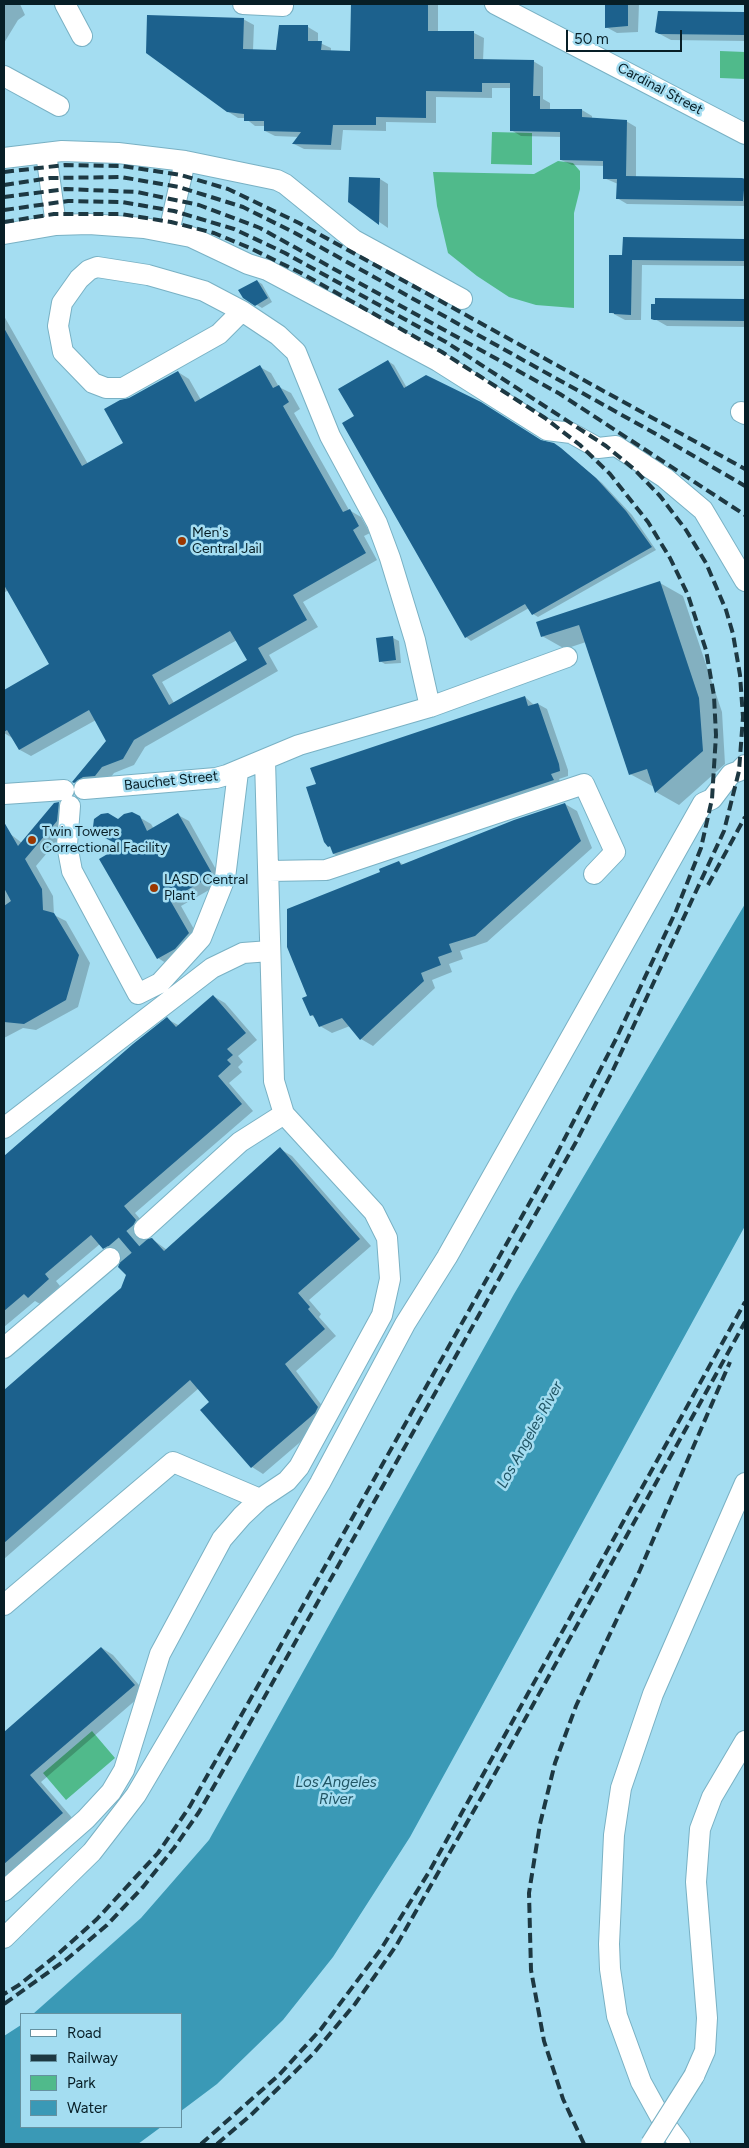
<!DOCTYPE html>
<html>
<head>
<meta charset="utf-8">
<style>
  body { margin:0 }
  #map { position:relative; width:749px; height:2148px; overflow:hidden; background:#a4ddf1; font-family:Figtree,sans-serif }
  canvas { display:block }
  .frame { position:absolute; inset:0; border:5px solid #071e26; pointer-events:none }
  .legend { position:absolute; left:20px; top:2013px; width:162px; height:115px; box-sizing:border-box; background:#a4ddf1; border:1px solid #6591a0; margin:0; padding:6px 9px; list-style:none; font-size:15px; color:#071e26 }
  .legend li { display:flex; align-items:center; gap:10px; height:25px }
  .legend b { width:25px; border:1px solid #6591a0 }
  .scale { position:absolute; left:566px; top:30px; width:116px; height:22px; box-sizing:border-box; border:2px solid #071e26; border-top:0; padding-left:6px; font-size:15px; line-height:18px; white-space:nowrap; color:#071e26; -webkit-text-stroke:4px #a4ddf1; paint-order:stroke }
</style>
</head>
<body>
<div id="map">
<canvas width="749" height="2148"></canvas>
<div class="frame"></div>
<ul class="legend">
<li><b style="height:6px;background:#fff"></b>Road</li>
<li><b style="height:6px;background:#1d3842"></b>Railway</li>
<li><b style="height:14px;background:#50ba8b"></b>Park</li>
<li><b style="height:14px;background:#3a99b6"></b>Water</li>
</ul>
<div class="scale">50 m</div>
</div>
<script>
const c = document.querySelector('canvas').getContext('2d');
c.lineJoin = 'round';
function fill(path, color) {
  c.fillStyle = color;
  c.fill(path, 'evenodd');
}
function toPath(rows) {
  const path = new Path2D();
  for (const r of rows) {
    path.moveTo(r[0], r[1]);
    for (let i = 2; i < r.length; i += 2) path.lineTo(r[i], r[i + 1]);
  }
  return path;
}
function trace(path, color, width, dash) {
  c.strokeStyle = color;
  c.lineWidth = width;
  c.lineCap = dash ? 'butt' : 'round';
  c.setLineDash(dash || []);
  c.stroke(path);
}
function drawText(font, color, halo, rows, align = 'center') {
  c.font = font + ' Figtree,sans-serif';
  c.lineWidth = 5;
  c.setLineDash([]);
  c.textBaseline = 'middle';
  c.strokeStyle = halo;
  c.fillStyle = color;
  for (const [text, x, y, turn = 0] of rows) {
    c.save();
    c.translate(x, y);
    c.rotate((+turn || 0) * Math.PI / 180);
    c.textAlign = isNaN(turn) ? turn : align;
    if (halo) c.strokeText(text, 0, 0);
    c.fillText(text, 0, 0);
    c.restore();
  }
}
const green = toPath([
  [720,51,745,52,745,79,720,78],
  [492,132,532,133,532,165,491,164],
  [558,161,573,163,580,171,580,189,574,213,574,308,536,305,509,297,477,276,448,253,437,206,433,172,534,174],
  [92,1731,115,1758,66,1800,43,1773]
]);
const water = toPath([
  [745,904,745,1226,410,1837,333,1957,283,2020,217,2084,181,2111,181,2014,33,2014,141,1918,209,1840,514,1294],
  [21,2025,21,2127,161,2127,138,2144,4,2144,4,2036]
]);
const shadow = toPath([
  [4,4,20,4,25,15,18,20,4,43],
  [352,4,438,4,438,32,474,33,484,38,483,61,533,61,543,67,543,99,550,103,550,110,582,110,592,116,592,119,626,121,636,127,636,177,742,179,745,180,745,206,627,204,617,198,618,184,604,178,605,166,572,165,561,160,562,137,521,136,511,130,511,88,492,88,492,98,436,97,436,123,386,122,386,131,343,130,341,150,304,149,294,144,299,137,275,136,265,131,265,126,255,126,245,118,238,118,227,111,243,19,254,25,253,50,277,51,280,26,308,27,318,33,318,42,331,48,331,52,352,52],
  [606,4,639,4,638,32,617,33,606,27],
  [659,12,745,13,745,41,671,40,656,32],
  [380,179,388,184,388,228,349,201],
  [624,238,745,240,745,266,642,265,641,320,625,320,610,312,624,256],
  [257,281,262,284,272,302,262,308,244,297],
  [656,300,745,300,745,327,667,326,653,318],
  [4,316,88,464,125,443,129,400,178,372,189,379,201,400,260,367,271,373,279,387,291,393,300,409,294,413,349,510,361,517,370,533,364,536,377,560,303,602,318,627,269,655,278,671,145,747,134,765,114,773,107,782,86,789,74,782,108,741,96,720,31,756,20,750,14,739,4,733,4,692,51,665,8,590,4,593],
  [237,640,249,661,174,703,162,682],
  [388,361,394,365,407,388,560,448,602,483,632,515,656,550,538,617,533,614,529,608,471,641,466,637,356,417],
  [660,583,683,596,722,712,725,764,679,805,656,792,654,787,630,774,586,642,565,649,542,636],
  [393,638,399,641,401,663,385,664,380,661],
  [525,697,534,705,538,704,547,709,568,770,568,776,559,779,562,785,343,859,334,854,332,848,329,846],
  [59,804,70,810,68,828,36,866,53,896,54,915,66,921,90,963,78,1007,36,1030,23,1028,4,1038,4,836,9,833,22,843],
  [565,804,577,811,592,848,487,942,460,951,463,959,449,964,452,972,432,980,435,988,373,1046,361,1039,350,1026,332,1033,320,1026,317,1019,311,1015,308,997,382,873,399,862,404,865],
  [132,813,151,824,154,829,178,815,189,821,223,882,181,906,200,940,169,965,158,958,123,846,119,820],
  [213,996,225,1003,257,1040,238,1056,243,1062,238,1067,242,1072,229,1083,253,1111,135,1213,147,1227,144,1233,145,1241,152,1239,167,1250,280,1149,292,1156,371,1246,309,1300,321,1314,319,1317,336,1336,296,1371,329,1415,326,1420,263,1474,252,1467,211,1402,199,1388,4,1559,4,1391,122,1288,127,1275,121,1254,115,1255,100,1244,56,1281,60,1286,40,1304,35,1301,4,1327,4,1158,134,1045,167,1019,180,1026],
  [102,1648,113,1655,145,1692,41,1782,74,1820,4,1881,4,1734]
]);
const building = toPath([
  [351,4,428,4,428,31,474,31,474,59,534,60,533,96,540,96,540,109,582,109,582,117,627,120,626,176,742,178,745,179,743,201,616,199,617,179,603,179,603,161,560,160,560,132,510,131,510,83,482,83,482,92,426,91,426,118,376,117,376,125,333,125,331,145,292,144,301,132,264,131,264,121,244,121,244,114,227,112,146,53,147,15,244,18,243,49,276,50,279,25,308,25,308,41,322,41,321,50,350,51],
  [605,4,628,4,628,26,605,28],
  [658,11,745,12,745,35,659,34,655,32],
  [349,177,380,178,379,225,348,202],
  [623,237,745,239,745,261,632,260,631,315,614,314,614,313,609,313,609,255,622,255],
  [257,280,268,298,255,306,243,298,238,290],
  [655,298,745,299,745,321,654,320,651,319,651,304,655,304],
  [4,328,82,466,123,443,104,409,120,400,129,398,178,371,195,402,260,365,273,388,279,385,289,402,283,406,343,512,350,509,359,526,353,530,366,553,293,595,307,620,258,648,267,664,134,740,123,759,102,767,95,776,83,777,74,783,72,782,106,741,89,710,19,750,7,730,4,732,4,690,49,664,4,585],
  [230,631,247,660,169,705,152,675],
  [388,360,404,388,426,375,481,402,541,440,554,443,561,448,596,478,626,511,652,547,532,615,525,604,465,638,342,423,354,416,338,389],
  [660,581,699,698,703,751,655,793,647,769,629,775,579,625,541,637,536,622],
  [393,636,396,660,379,662,376,638],
  [525,696,528,706,538,703,559,764,560,771,551,774,554,780,333,854,330,846,328,847,324,842,306,787,316,784,310,768],
  [59,802,57,821,25,859,42,889,43,910,54,913,79,955,66,1000,24,1024,4,1022,4,906,11,901,4,888,4,822,18,846,54,803],
  [565,803,581,841,475,936,449,944,452,952,438,957,441,965,421,973,424,981,360,1040,342,1018,319,1027,313,1015,310,1016,302,998,307,996,287,947,287,909,380,872,379,869,399,861,401,865,514,820],
  [132,812,140,816,147,831,178,813,213,875,170,900,189,933,175,949,157,959,99,859,121,846,97,834,93,827,94,819,101,814,108,813,118,819,124,814],
  [213,995,246,1033,227,1049,233,1055,227,1060,231,1064,218,1076,242,1104,124,1206,136,1220,133,1226,135,1237,141,1240,152,1238,164,1251,280,1147,360,1239,298,1293,310,1307,308,1309,325,1329,285,1364,318,1407,315,1413,251,1468,200,1410,209,1402,190,1380,4,1543,4,1390,121,1288,126,1275,118,1267,122,1256,119,1250,108,1246,103,1249,91,1235,45,1274,49,1279,28,1298,24,1294,4,1311,4,1156,133,1044,167,1017,176,1027],
  [101,1647,135,1685,30,1775,63,1813,4,1864,4,1732]
]);
const minorTunnel = toPath([
  [110,1258,144,1229]
]);
const minor = toPath([
  [65,4,82,36],
  [243,4,283,6,283,4],
  [495,4,745,134],
  [4,76,59,106],
  [46,153,56,225],
  [4,158,62,151,118,153,185,161,277,180,285,184,354,240,462,299],
  [169,232,185,161],
  [4,234,56,225,89,224,144,228,191,237,248,264,267,270,438,361,547,430,571,433,598,448,616,446,665,478,703,510,745,581],
  [242,311,219,334,123,388,106,388,93,383,63,352,58,326,62,303,79,279,89,270,97,267,148,275,204,291,242,311,278,335,296,352,330,436,377,523,390,558,415,640,430,707],
  [741,412,745,414],
  [84,789,216,778,227,775,299,745,430,707,567,657],
  [4,794,64,790],
  [70,806,67,845,72,871,138,994,160,983,201,938,225,878,238,772],
  [269,871,326,870,584,784,615,852,594,874],
  [4,1128,212,968,243,953,270,951],
  [144,1229,240,1142,284,1114],
  [4,1348,110,1258],
  [4,1605,173,1462,260,1499],
  [4,1891,86,1819,111,1792,124,1770,160,1654,222,1539,242,1516,260,1499,287,1481,299,1467,382,1315,390,1279,387,1238,374,1212,284,1114,274,1081,265,760],
  [4,1938,92,1852,136,1795,320,1483,405,1324,447,1257,703,803,712,799,731,774,739,771,745,765],
  [694,2076,705,2051,707,2018,696,1882,700,1829,712,1797,745,1741],
  [680,2144,662,2120,641,2082,617,2016,610,1969,609,1944,614,1835,621,1788,653,1694,745,1483]
]);
const rail = toPath([
  [4,172,65,165,122,166,181,175,228,189,299,223,745,469],
  [4,185,50,178,121,177,179,187,243,207,295,233,656,434,745,486],
  [4,197,66,189,137,192,199,205,260,228,560,394,745,515],
  [4,210,68,201,122,202,174,211,234,229,285,253,446,342,606,446,634,469,660,496,686,530,706,563,726,610,733,634,740,675,743,717,739,771,724,831,613,1070,576,1142,237,1746,199,1812,174,1848,143,1887,107,1925,67,1959,4,2004],
  [4,222,54,214,121,214,171,222,214,233,250,248,301,273,442,352,545,418,580,445,610,474,648,522,670,558,688,595,706,650,714,696,716,735,712,799,701,848,676,911,616,1039,552,1163,224,1746,190,1806,158,1853,97,1919,58,1954,19,1985,4,1994],
  [708,885,745,817],
  [201,2144,279,2075,321,2029,381,1949,429,1872,745,1302],
  [217,2144,251,2115,313,2054,355,2004,396,1946,488,1786,745,1322],
  [584,2144,563,2099,544,2041,531,1970,529,1893,540,1824,555,1763,576,1706,640,1570,730,1362]
]);
const minorBridge = toPath([
  [651,2144,694,2076]
]);
const markers = [
  [182,541,5,"#9b3700"],
  [32,840,5,"#9b3700"],
  [154,888,5,"#9b3700"]
];
const streetNames = [
  ["Cardinal Street",660,89,28],
  ["Bauchet Street",171,781,-6]
];
const poiNames = [
  ["Men's",192,533],
  ["Central Jail",192,549],
  ["Twin Towers",42,832],
  ["Correctional Facility",42,848],
  ["LASD Central",164,880],
  ["Plant",164,896]
];
const waterNames = [
  ["Los Angeles River",530,1435,-61],
  ["Los Angeles",336,1783],
  ["River",336,1800]
];
fill(green, '#50ba8b');
fill(water, '#3a99b6');
fill(shadow, '#0003');
fill(building, '#1c618d');
trace(minorTunnel, '#85b7c8', 20, [20, 10]);
trace(minor, '#79b1c4', 22);
trace(minor, '#fff', 20);
trace(rail, '#1d3842', 4, [10, 5]);
trace(minorBridge, '#79b1c4', 22, []);
trace(minorBridge, '#fff', 20);
for (const [x, y, r, color] of markers) {
  const dot = new Path2D();
  dot.arc(x, y, r, 0, 2 * Math.PI);
  c.fillStyle = color;
  c.fill(dot);
  trace(dot, '#a4ddf1', 2);
}
drawText('14px', '#071e26', '#a4ddf1', streetNames);
drawText('14px', '#071e26', '#a4ddf1', poiNames, 'left');
drawText('italic 15px', '#215565', '#a4ddf1', waterNames);
</script>
</body>
</html>
